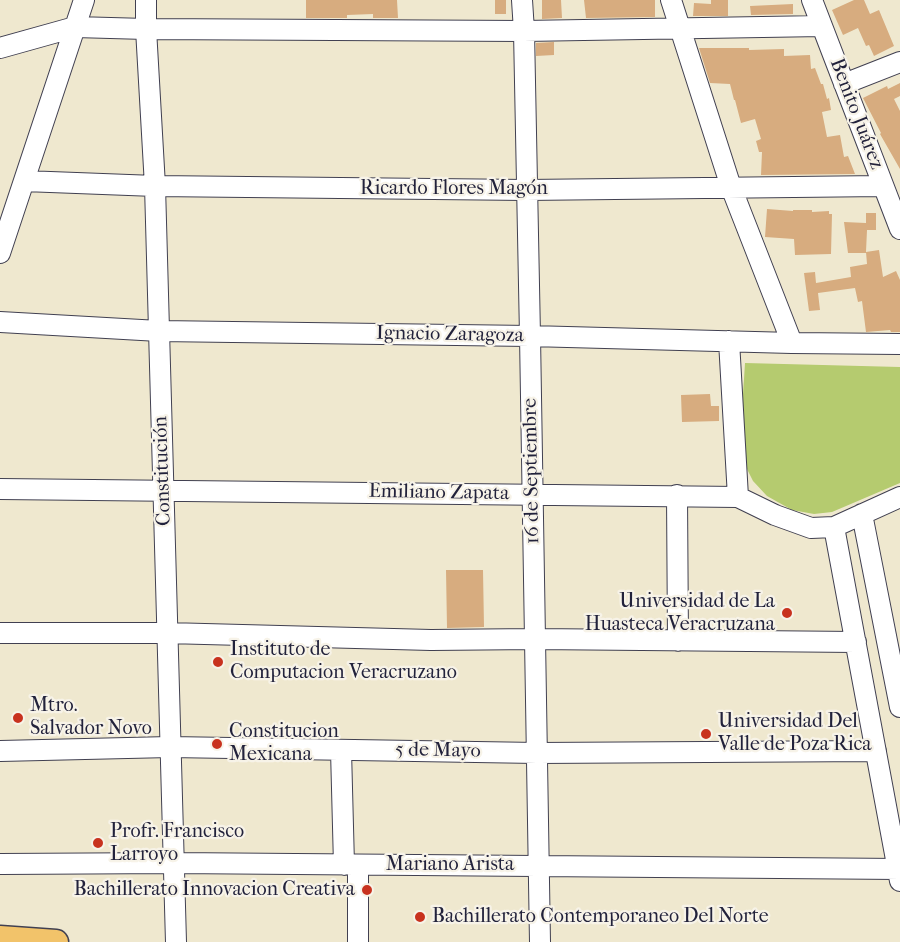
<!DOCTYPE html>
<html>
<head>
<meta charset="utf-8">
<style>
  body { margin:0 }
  canvas { display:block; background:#efe8cf }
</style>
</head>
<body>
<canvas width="900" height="942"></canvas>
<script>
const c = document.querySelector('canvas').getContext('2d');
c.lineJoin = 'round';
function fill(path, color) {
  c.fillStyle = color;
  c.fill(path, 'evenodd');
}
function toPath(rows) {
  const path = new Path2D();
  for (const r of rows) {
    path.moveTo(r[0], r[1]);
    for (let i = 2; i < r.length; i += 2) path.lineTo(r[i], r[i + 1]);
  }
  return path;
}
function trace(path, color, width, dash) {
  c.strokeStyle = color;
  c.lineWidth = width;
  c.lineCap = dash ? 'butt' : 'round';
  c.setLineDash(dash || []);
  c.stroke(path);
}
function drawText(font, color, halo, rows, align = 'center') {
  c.font = font + ' "IM FELL French Canon",serif';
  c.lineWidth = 4.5;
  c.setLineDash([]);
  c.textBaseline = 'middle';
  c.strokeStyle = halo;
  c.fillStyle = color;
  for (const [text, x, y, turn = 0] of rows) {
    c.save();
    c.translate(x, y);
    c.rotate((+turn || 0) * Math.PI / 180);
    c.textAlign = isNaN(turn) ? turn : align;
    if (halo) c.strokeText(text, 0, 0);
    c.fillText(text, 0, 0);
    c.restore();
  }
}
const green = toPath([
  [745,363,900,367,900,483,832,512,814,514,792,510,767,496,753,481,744,463,740,441]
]);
const building = toPath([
  [306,0,397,0,398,18,373,18,373,14,347,15,347,18,306,18],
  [495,0,506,0,506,14,495,14],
  [542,0,561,0,562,18,542,19],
  [584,0,655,0,655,17,586,18],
  [711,0,728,0,728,16,693,16,694,3,711,4],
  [854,0,864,0,870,14,879,10,894,46,874,56,869,45,866,46,858,28,843,35,832,10],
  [793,4,793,14,751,15,750,6],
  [554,42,554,55,536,56,536,43],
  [699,48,749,48,749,50,784,49,784,56,810,55,811,69,815,68,821,84,823,84,827,99,829,98,831,110,822,112,827,137,840,135,844,157,848,156,855,174,761,175,762,152,759,152,756,141,761,139,755,119,741,123,735,100,734,100,730,84,710,83],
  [900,83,900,96,894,99,900,111,900,169,880,134,881,133,863,98,887,86,888,89],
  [767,209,793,211,793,210,812,210,812,212,829,211,829,214,832,214,831,254,795,255,794,239,765,237],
  [866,213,876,213,876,230,867,230,866,252,879,250,883,277,896,271,900,280,900,332,891,332,890,330,866,332,862,301,858,302,855,288,818,293,820,310,809,311,804,273,815,272,816,283,851,277,850,267,867,264,866,252,866,253,848,253,844,222,866,223],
  [710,394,711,406,719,406,719,421,682,422,681,395],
  [446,570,483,570,484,627,447,628]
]);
const minor = toPath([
  [146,0,146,29,155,186,176,942],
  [522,0,524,31,530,336,540,942],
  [671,0,731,187,792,343],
  [812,0,900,229],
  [0,48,75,27,146,29,524,31,822,26],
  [844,84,900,62],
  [24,181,155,186,526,190,883,186],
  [0,253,84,0],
  [0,322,159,331,530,336,792,343,900,344],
  [729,341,738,497],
  [0,489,738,497,775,515,811,528,834,527,900,497],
  [677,495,678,641],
  [862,514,900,707],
  [834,527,900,881],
  [0,633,167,633,431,640,535,639,856,642],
  [341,750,344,865],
  [0,751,170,747,537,753,876,751],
  [0,864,174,863,900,869],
  [358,865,358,942]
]);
const major = toPath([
  [0,938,56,942]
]);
const markers = [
  [787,613,6,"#c8321e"],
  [218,662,6,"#c8321e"],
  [18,718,6,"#c8321e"],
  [706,734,6,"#c8321e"],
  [217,744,6,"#c8321e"],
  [98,843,6,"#c8321e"],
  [367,890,6,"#c8321e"],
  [420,917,6,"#c8321e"]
];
const streetNames = [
  ["Benito Juárez",856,114,69],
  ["Ricardo Flores Magón",454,189],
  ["Ignacio Zaragoza",450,335,1],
  ["Constitución",163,471,-92],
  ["16 de Septiembre",532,471,-91],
  ["Emiliano Zapata",439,493,1],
  ["5 de Mayo",438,751,1],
  ["Mariano Arista",450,865]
];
const poiNames = [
  ["Universidad de La",775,602,"right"],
  ["Huasteca Veracruzana",775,625,"right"],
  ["Instituto de",230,650],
  ["Computacion Veracruzano",230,673],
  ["Mtro.",30,706],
  ["Salvador Novo",30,729],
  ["Universidad Del",718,722],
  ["Valle de Poza Rica",718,745],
  ["Constitucion",229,732],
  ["Mexicana",229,755],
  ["Profr. Francisco",110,832],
  ["Larroyo",110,855],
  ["Bachillerato Innovacion Creativa",355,890,"right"],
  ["Bachillerato Contemporaneo Del Norte",432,917]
];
fill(green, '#b5cb6f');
fill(building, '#d7ac7f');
trace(minor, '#414051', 22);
trace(major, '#414051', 27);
trace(minor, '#fff', 20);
trace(major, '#f2c36a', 24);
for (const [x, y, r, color] of markers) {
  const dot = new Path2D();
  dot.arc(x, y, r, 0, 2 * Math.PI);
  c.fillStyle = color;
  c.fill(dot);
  trace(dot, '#f7f3e8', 2);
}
drawText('20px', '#22223b', '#f7f3e8', streetNames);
drawText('20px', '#22223b', '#f7f3e8', poiNames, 'left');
</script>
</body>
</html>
